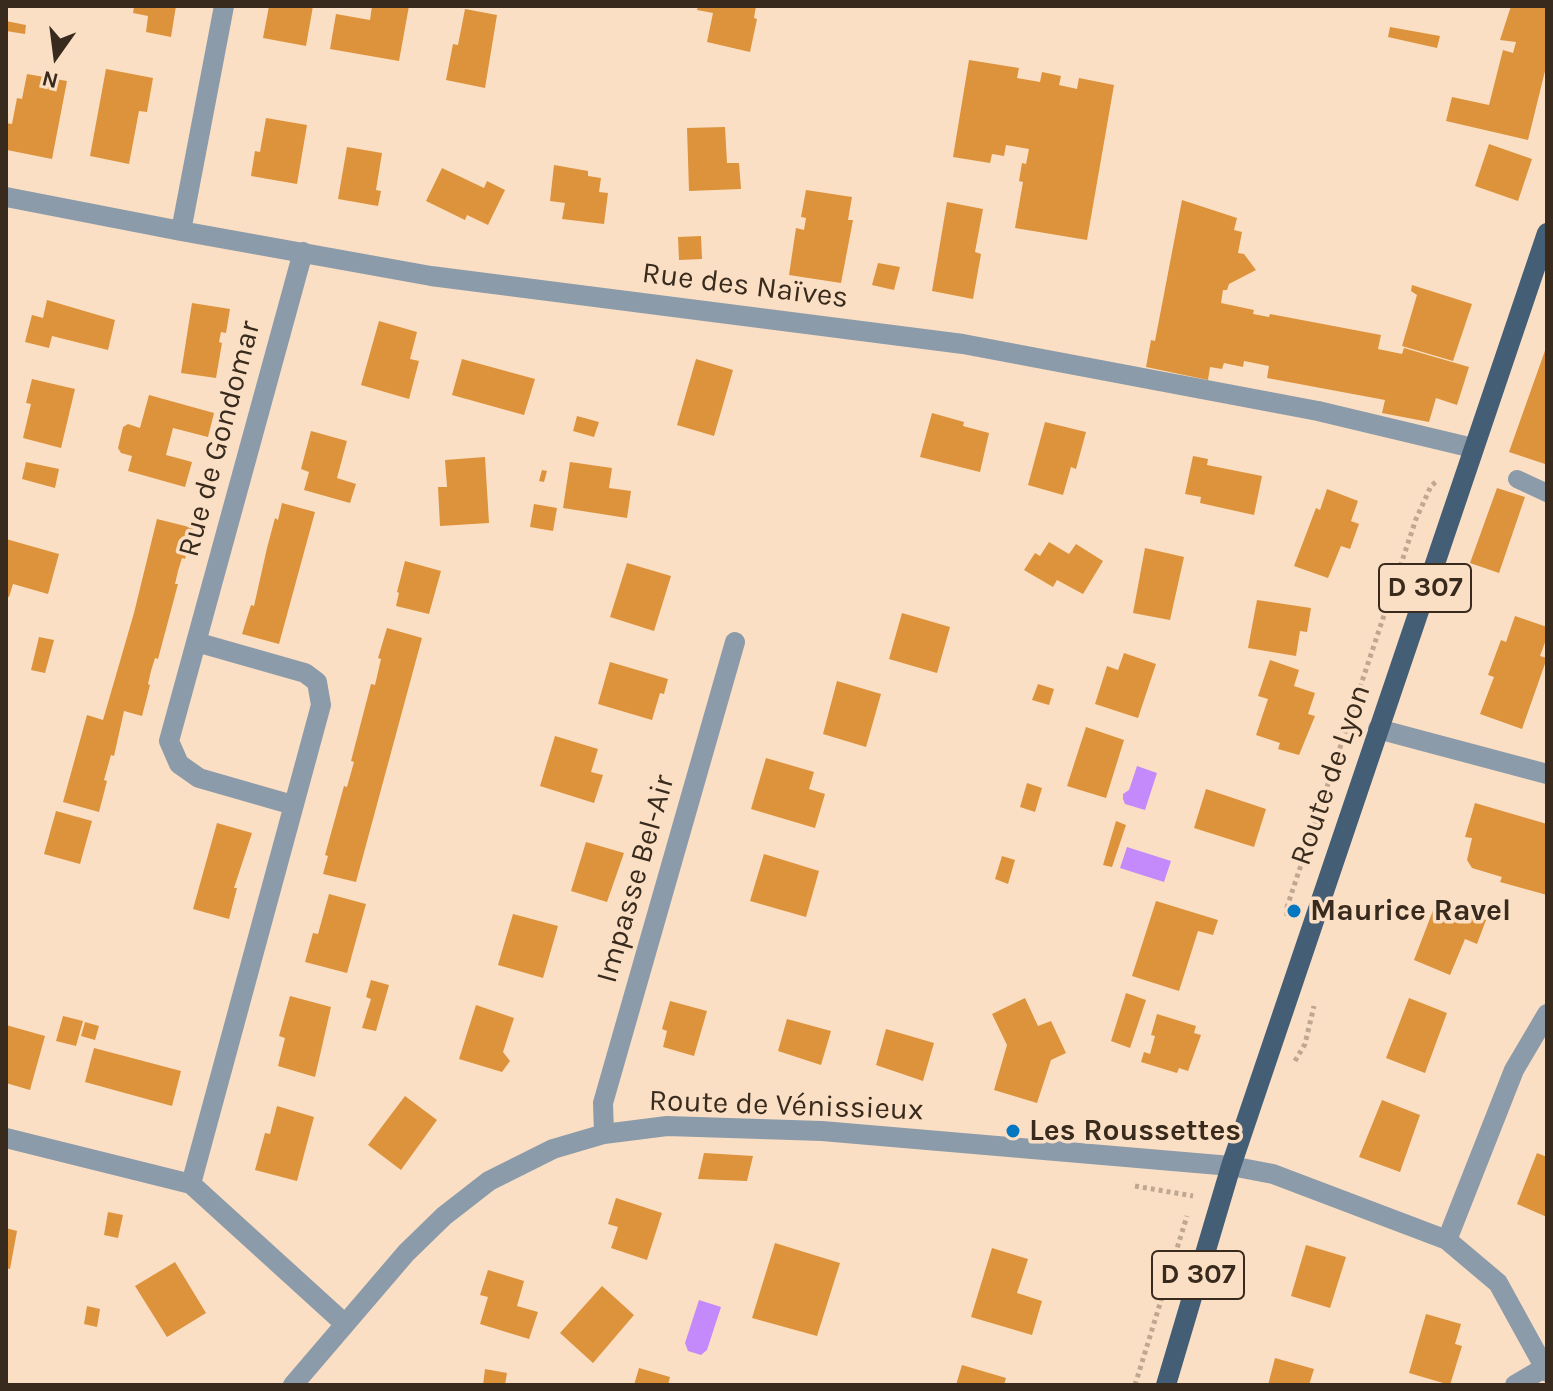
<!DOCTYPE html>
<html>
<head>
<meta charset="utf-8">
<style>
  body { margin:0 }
  #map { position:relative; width:1553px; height:1391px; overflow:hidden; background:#fbdfc4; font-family:Karla,sans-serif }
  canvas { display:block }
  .frame { position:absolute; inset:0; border:8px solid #382b1e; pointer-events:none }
  .north { position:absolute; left:16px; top:16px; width:80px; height:80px; -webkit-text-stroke:6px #fbdfc4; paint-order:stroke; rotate:194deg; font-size:22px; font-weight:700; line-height:32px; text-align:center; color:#382b1e }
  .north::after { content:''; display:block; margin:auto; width:28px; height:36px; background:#382b1e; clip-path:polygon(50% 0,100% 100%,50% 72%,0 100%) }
</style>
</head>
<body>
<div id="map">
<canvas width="1553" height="1391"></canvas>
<div class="frame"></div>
<div class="north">N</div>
</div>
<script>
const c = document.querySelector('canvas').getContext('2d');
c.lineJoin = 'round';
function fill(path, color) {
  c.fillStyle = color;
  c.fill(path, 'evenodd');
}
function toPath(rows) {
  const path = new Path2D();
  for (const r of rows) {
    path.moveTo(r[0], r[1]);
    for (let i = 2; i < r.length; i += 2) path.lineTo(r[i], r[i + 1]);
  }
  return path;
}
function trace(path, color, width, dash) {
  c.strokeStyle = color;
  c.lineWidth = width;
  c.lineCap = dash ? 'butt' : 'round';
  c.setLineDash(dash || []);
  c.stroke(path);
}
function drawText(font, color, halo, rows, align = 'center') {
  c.font = font + ' Karla,sans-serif';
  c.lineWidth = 7;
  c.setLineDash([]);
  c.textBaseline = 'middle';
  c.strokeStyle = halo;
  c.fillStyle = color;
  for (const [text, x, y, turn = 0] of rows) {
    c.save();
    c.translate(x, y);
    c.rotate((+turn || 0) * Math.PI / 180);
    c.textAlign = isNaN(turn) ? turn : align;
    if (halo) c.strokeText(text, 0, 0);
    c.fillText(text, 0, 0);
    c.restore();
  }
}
const water = toPath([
  [1137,766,1157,773,1145,810,1125,804,1123,799,1123,794,1129,790],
  [1127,847,1171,861,1164,882,1120,868],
  [699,1300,721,1307,707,1350,701,1355,688,1351,685,1343]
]);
const building = toPath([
  [134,6,176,6,171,37,146,32,148,16,133,13],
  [269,6,313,6,306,46,263,38],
  [372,6,409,6,399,61,330,49,336,14,370,20],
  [698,6,756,6,754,18,757,19,750,52,707,42,713,13,697,10],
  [1511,6,1547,6,1547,63,1528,140,1446,121,1452,97,1489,105,1503,50,1513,53,1516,42,1500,40],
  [465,9,497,15,485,88,446,80,453,44,458,45],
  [6,21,26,25,25,34,6,31],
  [1390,27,1440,36,1437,48,1388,37],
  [969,60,1019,68,1017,78,1040,82,1042,72,1061,76,1059,85,1077,89,1079,78,1114,85,1087,240,1015,228,1023,182,1019,181,1022,163,1026,164,1029,149,1006,145,1004,156,992,154,990,163,953,157],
  [106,69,153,78,147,112,139,111,129,164,90,156],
  [27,74,67,81,52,159,7,150,6,123,12,124,17,98,22,99],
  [266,118,307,125,297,184,251,176,255,151,260,152],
  [725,127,727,163,739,163,741,189,689,191,687,128],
  [1489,144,1532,159,1518,201,1475,186],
  [347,147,382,153,376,190,381,191,378,206,338,199],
  [554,165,588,171,588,176,601,178,599,192,608,193,604,224,562,219,565,203,550,201],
  [442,168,484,188,487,181,505,190,488,225,467,215,465,220,426,201],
  [806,190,852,197,848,220,853,220,841,283,789,275,796,228,804,230,806,218,801,217],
  [1182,200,1237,218,1234,230,1242,232,1238,253,1244,254,1256,270,1229,284,1227,290,1223,290,1221,303,1254,310,1253,314,1269,317,1270,314,1381,335,1378,349,1402,354,1404,348,1469,367,1457,405,1436,398,1429,422,1382,413,1385,400,1267,378,1269,366,1244,361,1243,367,1224,363,1222,369,1210,367,1208,380,1146,367,1151,340,1155,341],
  [947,202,983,209,975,252,981,254,973,299,932,291],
  [701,236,702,259,679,260,678,237],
  [878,263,900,267,894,290,872,285],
  [1412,285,1472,304,1453,361,1402,346,1417,295,1411,291],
  [47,300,115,320,108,350,52,336,49,348,25,342,32,315,43,318],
  [192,303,230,309,226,333,221,332,219,342,222,343,216,378,181,373],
  [379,321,417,332,410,359,419,361,409,399,361,385],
  [1547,345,1547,458,1545,464,1509,452],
  [462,359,535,379,524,415,452,395],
  [696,359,733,370,714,436,677,425],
  [32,379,75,389,61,448,23,438,31,404,26,403],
  [149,395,214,413,208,437,173,428,166,455,192,462,185,487,128,471,132,456,121,453,118,448,123,427,128,424,140,428],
  [932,413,964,422,963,426,989,433,980,472,920,457],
  [577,416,599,422,594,437,573,431],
  [1045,422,1086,432,1076,469,1071,467,1063,495,1028,485],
  [311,431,347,441,337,478,356,484,350,503,304,490,309,472,301,469],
  [1193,456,1208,459,1207,465,1262,476,1254,515,1200,503,1201,497,1185,494],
  [485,457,489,523,440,526,438,487,447,487,445,460],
  [26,462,59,469,55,488,22,479],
  [570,462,612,468,609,488,631,491,627,518,563,508],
  [542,470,547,471,544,482,539,481],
  [1497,488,1525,497,1499,573,1470,563],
  [1327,489,1358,501,1351,521,1359,524,1350,549,1341,546,1328,578,1294,566,1316,508,1320,510],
  [282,503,315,512,279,644,242,634,251,605,254,606,267,548,275,518,278,520],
  [534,504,557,508,553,531,530,527],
  [157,519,193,528,185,559,182,558,178,571,175,584,178,584,158,659,155,658,151,671,148,684,150,685,142,716,124,711,114,756,111,755,104,780,107,781,99,812,63,802,87,715,103,720,134,613],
  [6,539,59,554,48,594,13,584,9,597,6,596],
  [1049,542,1069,554,1076,544,1103,561,1083,594,1057,580,1053,587,1024,570,1035,553,1040,556],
  [1145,548,1184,557,1170,620,1133,613],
  [405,561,441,571,429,614,396,606,399,593,397,592],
  [627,563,671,576,654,631,610,617],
  [1257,600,1311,608,1307,632,1300,631,1296,656,1248,648],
  [902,613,950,627,937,673,889,659],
  [1515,616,1547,627,1547,637,1540,656,1547,658,1522,729,1480,714,1494,677,1488,675,1501,640,1506,642],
  [387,628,422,638,356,882,323,874,328,856,325,855,344,786,347,787,354,762,351,761,371,684,375,685,381,659,378,658],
  [39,637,54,640,45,673,31,670],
  [1124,653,1156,664,1138,718,1095,704,1107,666,1118,670],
  [1270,660,1299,670,1294,686,1315,693,1308,714,1315,716,1299,755,1278,749,1280,743,1256,735,1268,699,1258,696],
  [610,662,668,679,664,694,660,693,652,720,598,704],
  [837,681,881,694,866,747,823,734],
  [1038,684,1054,689,1049,705,1032,700],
  [1086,727,1124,740,1106,798,1067,786],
  [555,736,598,749,591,772,603,775,594,803,540,786],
  [766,758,814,772,809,789,825,794,815,828,751,809],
  [1027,783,1042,788,1035,812,1020,807],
  [1206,789,1266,809,1254,847,1194,828],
  [1475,803,1547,824,1547,895,1500,882,1502,877,1472,868,1467,860,1472,838,1465,837],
  [56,811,92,821,80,864,44,854],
  [1116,821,1126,825,1112,867,1103,865],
  [217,823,252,833,234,888,237,888,229,919,193,909],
  [586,842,624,853,607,902,571,891],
  [764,854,819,871,806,917,750,901],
  [1002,856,1015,860,1008,884,995,879],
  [329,894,366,904,347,973,305,962,313,933,318,934],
  [1437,900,1486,920,1477,944,1465,939,1450,975,1414,960],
  [1156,901,1218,920,1213,935,1198,931,1179,991,1132,976],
  [513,914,558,926,543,978,498,965],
  [371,980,389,985,376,1031,362,1028,371,999,366,997],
  [1126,993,1146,1000,1130,1048,1111,1041],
  [290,996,331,1007,315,1077,278,1066,285,1038,279,1036],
  [1025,998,1038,1026,1051,1021,1066,1053,1051,1060,1037,1103,994,1090,1007,1045,992,1014],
  [1409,998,1447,1013,1425,1073,1386,1058],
  [670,1001,707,1011,694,1056,663,1047,667,1031,662,1029],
  [476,1005,514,1018,503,1052,510,1061,502,1072,459,1059],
  [1157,1014,1196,1026,1194,1033,1201,1035,1188,1071,1179,1068,1177,1073,1141,1062,1144,1052,1150,1054,1155,1036,1151,1035],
  [63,1016,83,1021,76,1046,56,1041],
  [787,1019,831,1031,821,1065,778,1051],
  [85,1022,99,1026,95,1040,81,1036],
  [6,1025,45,1036,30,1090,6,1083],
  [886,1029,934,1043,923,1081,876,1065],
  [94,1048,181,1071,172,1106,85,1082],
  [405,1096,437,1120,401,1170,368,1145],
  [1382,1100,1420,1115,1400,1172,1359,1157],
  [277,1106,314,1117,297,1181,255,1170,265,1133,270,1134],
  [704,1153,753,1156,747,1181,698,1179],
  [1537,1153,1547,1157,1547,1217,1517,1204],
  [616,1198,662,1213,647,1260,611,1248,618,1227,608,1224],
  [108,1212,123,1215,118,1238,104,1235],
  [6,1228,17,1231,10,1269,6,1268],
  [775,1243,840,1263,817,1336,752,1318],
  [1306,1245,1346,1257,1330,1308,1291,1296],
  [992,1248,1028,1259,1017,1293,1042,1301,1032,1335,971,1317],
  [175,1262,206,1313,167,1337,135,1286],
  [488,1270,524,1281,517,1306,538,1312,529,1339,480,1324,488,1297,480,1295],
  [602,1286,634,1315,593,1363,560,1333],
  [87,1306,100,1309,97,1327,84,1324],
  [1426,1314,1461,1324,1455,1344,1462,1346,1450,1385,1409,1373],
  [1275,1358,1314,1369,1309,1385,1268,1385],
  [962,1365,1006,1378,1004,1385,956,1385],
  [639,1368,670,1377,668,1385,634,1385],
  [485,1369,507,1373,505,1385,483,1385]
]);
const path = toPath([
  [1287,916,1287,907,1416,519,1431,486,1437,481],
  [1295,1061,1305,1044,1314,1006],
  [1135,1186,1193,1196],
  [1135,1385,1187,1216]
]);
const service = toPath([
  [1517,479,1547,493]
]);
const minor = toPath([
  [6,197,181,231,431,276,963,344,1318,411,1473,448],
  [181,231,224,6],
  [1378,729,1547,774],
  [293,805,199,778,179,764,169,741,303,252],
  [604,1134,603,1103,735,642],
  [6,1138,191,1184,345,1324],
  [191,1184,321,705,317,682,305,673,196,642],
  [1447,1240,1514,1070,1547,1014],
  [293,1385,406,1253,444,1216,489,1181,553,1149,604,1134,667,1126,822,1131,1231,1166,1273,1174,1447,1240,1498,1283,1547,1372],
  [1515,1385,1544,1368]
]);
const primary = toPath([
  [1166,1385,1231,1166,1547,233]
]);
const markers = [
  [1294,911,8,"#0377c1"],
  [1013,1131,8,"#0377c1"]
];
const shields = [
  [1425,588,92],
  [1198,1275,92]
];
const shieldNames = [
  ["D 307",1425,588],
  ["D 307",1198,1275]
];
const streetNames = [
  ["Rue des Naïves",745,286,7],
  ["Rue de Gondomar",220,439,-75],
  ["Route de Lyon",1331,775,-71],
  ["Impasse Bel-Air",636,879,-74],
  ["Route de Vénissieux",786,1106,2]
];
const poiNames = [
  ["Maurice Ravel",1310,911],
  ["Les Roussettes",1029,1131]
];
fill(water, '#c489fa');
fill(building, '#dc933c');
trace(path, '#bfa891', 5, [4, 4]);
trace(service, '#8c9ba9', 18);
trace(minor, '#8c9ba9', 20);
trace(primary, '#445e76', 20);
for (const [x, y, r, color] of markers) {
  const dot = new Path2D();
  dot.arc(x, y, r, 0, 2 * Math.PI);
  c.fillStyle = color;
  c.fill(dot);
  trace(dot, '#fbdfc4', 3);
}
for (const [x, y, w] of shields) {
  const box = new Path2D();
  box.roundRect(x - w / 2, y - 24, w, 48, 6);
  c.fillStyle = '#fbdfc4';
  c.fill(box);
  trace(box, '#382b1e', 2);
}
drawText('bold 28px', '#382b1e', null, shieldNames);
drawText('30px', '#382b1e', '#fbdfc4', streetNames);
drawText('bold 30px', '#382b1e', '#fbdfc4', poiNames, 'left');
</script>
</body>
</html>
